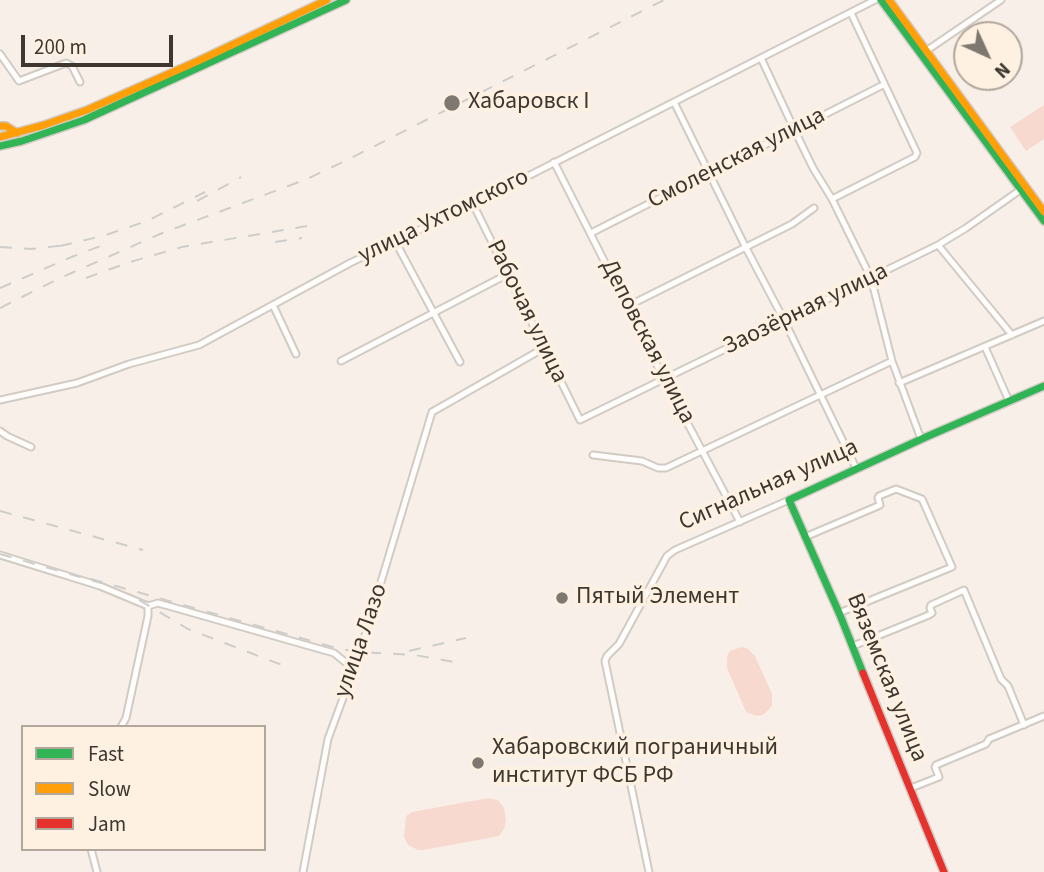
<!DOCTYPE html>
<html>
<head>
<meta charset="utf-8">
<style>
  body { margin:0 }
  #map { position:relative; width:1044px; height:872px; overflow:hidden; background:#f8f0e8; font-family:"Source Sans 3",sans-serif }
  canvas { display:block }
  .legend { position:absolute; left:21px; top:725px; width:245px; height:126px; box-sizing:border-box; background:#fef1e2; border:2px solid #b1a79a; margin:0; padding:9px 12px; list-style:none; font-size:21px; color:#3d372f }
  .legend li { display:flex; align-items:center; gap:14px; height:35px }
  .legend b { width:35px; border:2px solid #b1a79a }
  .north { position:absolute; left:953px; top:21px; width:70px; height:70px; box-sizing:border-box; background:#fef1e2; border:2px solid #b1a79a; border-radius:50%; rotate:135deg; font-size:19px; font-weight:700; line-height:28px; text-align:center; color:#3d372f }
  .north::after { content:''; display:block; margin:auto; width:24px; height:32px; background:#7e7870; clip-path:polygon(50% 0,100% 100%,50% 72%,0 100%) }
  .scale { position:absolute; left:21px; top:35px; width:152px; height:32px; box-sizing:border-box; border:4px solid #3d372f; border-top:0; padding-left:9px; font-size:21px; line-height:24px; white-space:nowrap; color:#3d372f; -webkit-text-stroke:5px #fef1e2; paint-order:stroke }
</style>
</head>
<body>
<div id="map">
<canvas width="1044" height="872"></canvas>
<ul class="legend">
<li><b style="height:9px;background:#30b455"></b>Fast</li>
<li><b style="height:9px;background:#ff9f0a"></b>Slow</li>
<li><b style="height:9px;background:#e5322d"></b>Jam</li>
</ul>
<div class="north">N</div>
<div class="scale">200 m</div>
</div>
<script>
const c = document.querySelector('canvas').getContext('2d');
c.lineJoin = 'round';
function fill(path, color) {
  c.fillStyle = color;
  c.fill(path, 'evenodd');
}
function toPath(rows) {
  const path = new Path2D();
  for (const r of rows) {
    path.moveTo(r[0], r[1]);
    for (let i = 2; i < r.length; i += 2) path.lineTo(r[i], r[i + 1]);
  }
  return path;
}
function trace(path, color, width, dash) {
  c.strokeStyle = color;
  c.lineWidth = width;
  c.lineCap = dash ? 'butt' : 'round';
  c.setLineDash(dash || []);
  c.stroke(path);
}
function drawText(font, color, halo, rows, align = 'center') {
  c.font = font + ' "Source Sans 3",sans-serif';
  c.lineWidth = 7;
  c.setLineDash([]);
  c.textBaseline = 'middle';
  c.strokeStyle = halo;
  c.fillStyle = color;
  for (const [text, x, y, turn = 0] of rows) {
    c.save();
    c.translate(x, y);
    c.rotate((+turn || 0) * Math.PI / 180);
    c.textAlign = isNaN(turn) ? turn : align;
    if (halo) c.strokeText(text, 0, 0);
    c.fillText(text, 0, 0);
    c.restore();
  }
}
const green = toPath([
  [1044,105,1044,139,1026,151,1010,127],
  [741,647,747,648,755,656,772,694,772,706,763,715,757,716,746,712,727,668,727,656,730,651],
  [488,798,498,800,504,808,506,820,504,829,499,836,424,850,418,850,408,845,404,837,405,827,406,816,412,812]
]);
const street = toPath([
  [926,51,1001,0],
  [0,54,19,81,66,63,72,66,80,82],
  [761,58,795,131,813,168,832,199,871,278,892,361,921,439],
  [674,102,745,246,784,320,856,468],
  [554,162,664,379,740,522],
  [832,199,915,157,917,153,851,13],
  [473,204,580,420,938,245,966,228,1023,188],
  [591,233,883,85],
  [395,241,460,362],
  [938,245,1012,335],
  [273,305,296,354],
  [628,306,792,224,814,208],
  [985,347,1009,401],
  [341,361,508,274],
  [899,383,1044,321],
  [0,400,77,383,129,364,199,345,350,263,473,204,875,0],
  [0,431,7,436,31,447],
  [593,455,642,461,658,468,666,468,892,361],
  [805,537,878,506,880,505,878,498,879,496,896,489,922,499,952,567,839,613],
  [0,555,100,586,148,606,158,603,334,653,345,662,354,665],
  [853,646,929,615,932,613,930,608,931,605,964,590,1001,679,1008,686,1024,725],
  [121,727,126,718,148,616,148,606],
  [911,788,939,777,935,767,936,765,986,744,989,739,1044,716],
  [91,849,97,872],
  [303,872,328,739,360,652,432,412,544,348],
  [649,872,605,661,607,656,619,644,667,556,675,550,789,500]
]);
const fast = toPath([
  [881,0,1044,221],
  [0,146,22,141,84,120,346,0],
  [863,673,840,615,789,500,926,437,1044,386]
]);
const slow = toPath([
  [889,0,1044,212],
  [0,126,6,126,17,133],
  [0,137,44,125,87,110,198,61,327,0]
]);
const jam = toPath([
  [863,673,944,872]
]);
const rail = toPath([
  [197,201,241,177],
  [275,242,302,238],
  [60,246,106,235,147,221,205,192],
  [0,247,31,249,67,245],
  [86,278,130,262,182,247,307,226],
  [0,288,74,256,106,244],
  [0,308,58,279,160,234,307,179,345,161,664,0],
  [0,511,143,550],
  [0,554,101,583],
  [91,579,340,649,360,652,415,655,454,662],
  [139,600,188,629,282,665],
  [409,651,466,638]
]);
const markers = [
  [452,103,9,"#7e7870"],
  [562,598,7,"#7e7870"],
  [478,763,7,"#7e7870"]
];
const poiNames = [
  ["Хабаровск I",468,103],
  ["Пятый Элемент",576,598],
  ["Хабаровский пограничный",492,749],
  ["институт ФСБ РФ",492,777]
];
const streetNames = [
  ["Смоленская улица",737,159,-27],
  ["улица Ухтомского",444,217,-26],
  ["Заозёрная улица",806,310,-26],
  ["Рабочая улица",526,312,64],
  ["Деповская улица",647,342,63],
  ["Сигнальная улица",769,486,-24],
  ["улица Лазо",362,641,-71],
  ["Вяземская улица",886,678,68]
];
fill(green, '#f8d9d0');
trace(street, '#d2cbc4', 9);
trace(fast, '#d2cbc4', 10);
trace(slow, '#d2cbc4', 10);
trace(jam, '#d2cbc4', 10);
trace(street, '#fefdfc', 5);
trace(fast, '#30b455', 7);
trace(slow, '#ff9f0a', 7);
trace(jam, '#e5322d', 7);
trace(rail, '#cfcdca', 2, [12, 12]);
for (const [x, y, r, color] of markers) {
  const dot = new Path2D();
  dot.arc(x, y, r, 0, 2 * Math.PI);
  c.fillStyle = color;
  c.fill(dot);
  trace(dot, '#fef1e2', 2.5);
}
drawText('24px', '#3d372f', '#fef1e2', poiNames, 'left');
drawText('24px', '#3d372f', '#fef1e2', streetNames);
</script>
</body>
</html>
